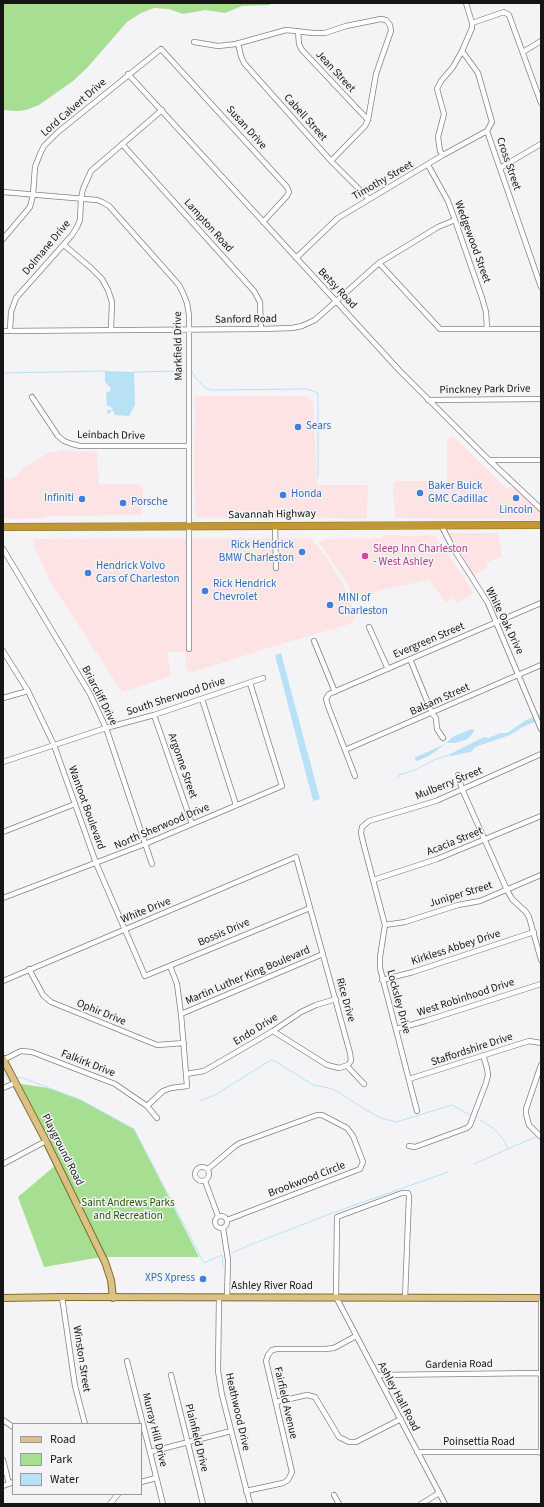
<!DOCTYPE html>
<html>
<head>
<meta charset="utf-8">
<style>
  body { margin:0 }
  #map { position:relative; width:544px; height:1507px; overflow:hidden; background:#f4f4f6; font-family:"Source Sans 3",sans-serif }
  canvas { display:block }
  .frame { position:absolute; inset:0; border:4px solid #151515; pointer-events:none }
  .legend { position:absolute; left:12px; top:1423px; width:130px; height:72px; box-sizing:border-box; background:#f4f4f6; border:1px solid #9b9b9c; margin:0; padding:5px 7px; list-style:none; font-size:12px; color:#151515 }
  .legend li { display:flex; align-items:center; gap:8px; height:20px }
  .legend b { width:20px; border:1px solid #9b9b9c }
</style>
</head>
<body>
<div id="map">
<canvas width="544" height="1507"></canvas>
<div class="frame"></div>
<ul class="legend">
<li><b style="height:5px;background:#dac185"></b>Road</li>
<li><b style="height:11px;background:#a6df91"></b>Park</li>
<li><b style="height:11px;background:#b8e1f6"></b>Water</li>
</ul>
</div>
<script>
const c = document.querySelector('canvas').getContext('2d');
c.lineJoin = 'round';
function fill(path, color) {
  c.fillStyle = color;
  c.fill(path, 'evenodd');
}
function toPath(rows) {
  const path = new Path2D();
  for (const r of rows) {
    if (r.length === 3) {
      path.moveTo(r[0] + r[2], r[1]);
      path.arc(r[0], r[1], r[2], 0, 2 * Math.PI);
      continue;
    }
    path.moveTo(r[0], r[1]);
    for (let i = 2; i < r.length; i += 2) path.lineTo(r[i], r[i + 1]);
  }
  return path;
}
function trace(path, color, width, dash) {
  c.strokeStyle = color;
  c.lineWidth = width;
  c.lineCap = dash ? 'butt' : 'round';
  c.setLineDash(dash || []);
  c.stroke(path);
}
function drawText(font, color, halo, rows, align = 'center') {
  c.font = font + ' "Source Sans 3",sans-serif';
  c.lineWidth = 3;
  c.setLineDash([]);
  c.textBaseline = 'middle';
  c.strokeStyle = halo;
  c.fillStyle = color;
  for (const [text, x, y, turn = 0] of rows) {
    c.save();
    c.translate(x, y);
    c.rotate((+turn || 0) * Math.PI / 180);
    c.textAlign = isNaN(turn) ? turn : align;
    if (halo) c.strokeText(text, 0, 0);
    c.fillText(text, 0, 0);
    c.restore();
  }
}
const commercial = toPath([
  [195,396,306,396,313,401,317,485,368,485,367,519,288,517,200,518,196,516,195,513,194,471],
  [453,436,506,488,516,487,541,511,541,520,395,518,393,485,395,481,447,481,447,439],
  [64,450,97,452,99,484,139,484,143,487,142,515,46,516,45,518,3,519,3,478,11,479,15,477,24,468,50,452],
  [448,533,498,533,502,556,487,563,487,568,473,575],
  [386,535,403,535,404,536,435,535,474,593,458,603,453,598,446,603,429,580,381,590,355,598,342,575,318,542,327,539,380,538],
  [310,538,325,555,341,581,350,598,355,619,350,624,268,648,190,673,187,669,185,652,167,652,171,676,122,692,51,583,33,544,34,539]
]);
const green = toPath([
  [3,3,270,3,270,5,242,6,225,13,205,10,183,14,169,9,154,8,141,13,127,22,87,68,73,81,39,105,26,110,17,111,3,110],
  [15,1083,48,1088,81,1100,134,1129,199,1257,102,1257,44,1267,18,1197,57,1164]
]);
const water = toPath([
  [105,371,134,372,135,405,129,416,115,415,114,413,114,411,111,411,110,414,107,413,107,410,113,410,110,406,107,406,106,393,110,391,111,388,105,382],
  [281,653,320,799,313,801,275,655],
  [541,714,541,719,523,727,510,735,475,747,471,752,451,756,448,755,484,737,488,738,501,733,507,733,526,720],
  [472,729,474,730,473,733,468,739,455,743,446,743,454,736],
  [445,744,429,756,417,761,414,758]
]);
const stream = toPath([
  [134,372,184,371],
  [192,372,196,378,205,388,211,390,307,389,318,393,318,477],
  [3,373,105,371],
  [398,778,399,775,415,770,434,760,448,755],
  [3,1072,9,1081,10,1080],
  [17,1078,20,1077,81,1100,134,1129,204,1263,222,1255,223,1267],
  [200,1101,215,1095,271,1060,275,1061,313,1085,329,1088,338,1092,366,1110,381,1118,396,1122,452,1105,470,1115],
  [480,1120,493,1128,504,1140,508,1149,535,1137],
  [474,1164,508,1149],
  [232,1253,250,1245,335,1212,448,1172]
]);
const minor = toPath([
  [472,23,504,12,509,15,541,103],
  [298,31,299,44,302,50,368,120],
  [194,42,218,46,236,44,286,30,313,33,325,33,346,26,381,19,386,20,390,25,391,31,376,74,368,120,365,126,331,161],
  [238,43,241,56,244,63,331,161,369,199],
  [462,51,478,73,492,122,487,131,541,287],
  [523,52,541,41],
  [128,74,399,370,489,460,541,509],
  [122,144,254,291,260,302,261,329],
  [443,155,440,151,438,137,444,114,437,89,441,81,453,67,462,51,472,28,472,23,466,3],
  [428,165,448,201,455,220,482,298,486,312,487,329],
  [500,168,541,144],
  [3,192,97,200,102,202,109,206,179,285,183,293,187,303,189,315,189,649],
  [3,239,30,207,33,195,35,167,40,154,44,146,58,132,161,49,287,187,289,192,287,196,263,222],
  [64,245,91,268,102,279,108,290,112,302,111,330],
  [296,258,338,218,443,155,487,131],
  [379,263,440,329,541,329],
  [10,330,11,312,16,298,72,235,77,227,80,220,81,199,83,189,91,171,162,110],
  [3,331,261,329,292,328,302,326,315,320,379,263,438,227,455,220],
  [32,397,58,436,64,441,72,444,80,446,189,446],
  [428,400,541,399],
  [489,460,541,460],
  [275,525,276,568],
  [441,525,453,548,488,603,541,729],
  [3,549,90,694,106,728,152,864],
  [369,627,388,669],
  [314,641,335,692],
  [3,651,28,691,54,745,96,863,145,976,310,908],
  [410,659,432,713,436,718,437,729,443,738],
  [3,698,28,691],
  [202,699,236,805],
  [154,715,192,824],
  [345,750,541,665],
  [3,762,106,728,154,715,263,678],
  [458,775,462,789,507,890,512,899,526,912,529,917,541,960],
  [355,776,328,706,326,699,329,694,541,603],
  [3,832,75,804],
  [373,880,437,859,541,816],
  [3,898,145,844,282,786,250,683],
  [385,925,405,922,458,905,480,901,541,875],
  [29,969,43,995,51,1002,157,1045,184,1043],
  [382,980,413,972,534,932],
  [3,981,296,857,350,1053,351,1061,348,1065,339,1068,327,1065,273,1031],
  [181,1014,323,954],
  [396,1029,425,1021,541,984],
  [3,1060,21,1051,32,1052,115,1084,147,1106,157,1118],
  [541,1065,526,1109,526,1114,529,1125,541,1137],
  [347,1066,364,1084],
  [186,1074,204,1071,273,1031,301,1012,316,1005,336,999],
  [409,1079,529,1041,541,1043],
  [3,1088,15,1083],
  [147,1106,163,1091,171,1088,187,1086,181,1014,177,984,170,966],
  [417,1111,380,968,380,957,385,925,363,842,361,833,362,827,369,821,436,801,541,754],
  [409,1146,415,1147,467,1128,470,1125,486,1083,488,1075,487,1068,483,1055],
  [3,1164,46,1141],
  [202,1174,7],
  [208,1169,234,1147,240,1143,317,1115,322,1115,347,1128,353,1136,363,1162,360,1169,227,1220],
  [205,1181,218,1216],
  [221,1222,6],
  [223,1228,228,1260,227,1298],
  [62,1297,75,1386,85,1424],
  [219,1298,218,1371,222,1395,250,1504],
  [405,1298,409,1196,408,1193,402,1193,337,1217,336,1297,445,1504],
  [541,1298,541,1453],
  [127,1361,163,1504],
  [171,1375,203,1504],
  [377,1375,541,1373],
  [276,1402,307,1395,315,1397,339,1437,349,1442,356,1442,401,1419],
  [3,1420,13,1427],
  [150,1452,231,1431],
  [417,1452,541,1452],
  [3,1460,9,1484],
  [141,1482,156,1478],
  [3,1486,13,1482],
  [246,1491,283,1483,288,1480,292,1472,266,1361,268,1355,272,1350,277,1349,325,1349,334,1348,356,1336],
  [334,1495,339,1504],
  [110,1504,118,1494],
  [421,1504,439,1493]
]);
const major = toPath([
  [3,1059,46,1141,105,1262,111,1280,113,1298],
  [3,1298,62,1297,541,1298]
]);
const highway = toPath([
  [3,527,541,525]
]);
const markers = [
  [298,427,4,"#3f7fe0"],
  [420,493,4,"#3f7fe0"],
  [283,495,4,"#3f7fe0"],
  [516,498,4,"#3f7fe0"],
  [82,499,4,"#3f7fe0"],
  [123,503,4,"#3f7fe0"],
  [302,552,4,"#3f7fe0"],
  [365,556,4,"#d1479c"],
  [88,573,4,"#3f7fe0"],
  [205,591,4,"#3f7fe0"],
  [330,605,4,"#3f7fe0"],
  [203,1279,4,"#3f7fe0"]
];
const streetNames = [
  ["Jean Street",335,72,47],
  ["Lord Calvert Drive",74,108,-41],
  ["Cabell Street",305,118,48],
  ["Susan Drive",246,128,48],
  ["Cross Street",508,164,71],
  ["Timothy Street",383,181,-30],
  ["Lampton Road",208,226,48],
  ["Wedgewood Street",472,242,70],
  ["Dolmane Drive",47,248,-50],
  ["Betsy Road",337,289,47],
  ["Sanford Road",246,320,-1],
  ["Markfield Drive",179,346,-91],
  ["Pinckney Park Drive",485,390,-1],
  ["Leinbach Drive",111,436,1],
  ["Savannah Highway",272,515,-1],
  ["White Oak Drive",504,621,64],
  ["Evergreen Street",429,641,-23],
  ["Briarcliff Drive",99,696,63],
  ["South Sherwood Drive",176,697,-18],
  ["Balsam Street",440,700,-24],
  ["Argonne Street",182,766,71],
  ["Mulberry Street",449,784,-22],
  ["Wantoot Boulevard",86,808,70],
  ["North Sherwood Drive",162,827,-23],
  ["Acacia Street",455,842,-22],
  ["Juniper Street",461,895,-17],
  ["White Drive",146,911,-22],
  ["Bossis Drive",224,933,-23],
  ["Kirkless Abbey Drive",456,948,-18],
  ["Martin Luther King Boulevard",248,976,-23],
  ["West Robinhood Drive",466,998,-18],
  ["Rice Drive",345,1000,74],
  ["Locksley Drive",398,1002,75],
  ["Ophir Drive",101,1013,22],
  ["Endo Drive",256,1030,-32],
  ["Staffordshire Drive",472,1050,-18],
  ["Falkirk Drive",88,1064,21],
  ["Playground Road",62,1150,63],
  ["Brookwood Circle",307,1180,-21],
  ["Ashley River Road",272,1287],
  ["Winston Street",81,1359,81],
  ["Gardenia Road",459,1365,-1],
  ["Ashley Hall Road",398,1397,62],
  ["Fairfield Avenue",285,1403,77],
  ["Heathwood Drive",237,1412,77],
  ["Murray Hill Drive",154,1430,76],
  ["Plainfield Drive",196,1438,76],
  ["Poinsettia Road",479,1443]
];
const shopNames = [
  ["Sears",306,427],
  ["Baker Buick",428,487],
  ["GMC Cadillac",428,500],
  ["Honda",291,495],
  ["Infiniti",74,499,"right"],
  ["Porsche",131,503],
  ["Lincoln",516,511,"center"],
  ["Rick Hendrick",294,546,"right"],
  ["BMW Charleston",294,559,"right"],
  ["Hendrick Volvo",96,567],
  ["Cars of Charleston",96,580],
  ["Rick Hendrick",213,585],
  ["Chevrolet",213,598],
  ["MINI of",338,599],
  ["Charleston",338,612],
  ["XPS Xpress",195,1279,"right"]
];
const hotelNames = [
  ["Sleep Inn Charleston",373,550],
  ["- West Ashley",373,563]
];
const parkNames = [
  ["Saint Andrews Parks",128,1204],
  ["and Recreation",128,1217]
];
fill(commercial, '#fee3e4');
fill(green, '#a6df91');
fill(water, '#b8e1f6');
trace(stream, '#b8e1f6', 1);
trace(minor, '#828284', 6);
trace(major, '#856a29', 8);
trace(highway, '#856a29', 8);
trace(minor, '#fff', 4.5);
trace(major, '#dac185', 6);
trace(highway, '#c19834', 7);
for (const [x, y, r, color] of markers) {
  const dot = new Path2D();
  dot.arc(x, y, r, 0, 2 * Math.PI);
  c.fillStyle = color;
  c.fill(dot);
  trace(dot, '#f4f4f6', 1.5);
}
drawText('11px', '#151515', '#f4f4f6', streetNames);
drawText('11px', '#366cbe', '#f4f4f6', shopNames, 'left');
drawText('11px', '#b23c85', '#f4f4f6', hotelNames, 'left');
drawText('11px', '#225900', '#f4f4f6', parkNames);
</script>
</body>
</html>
